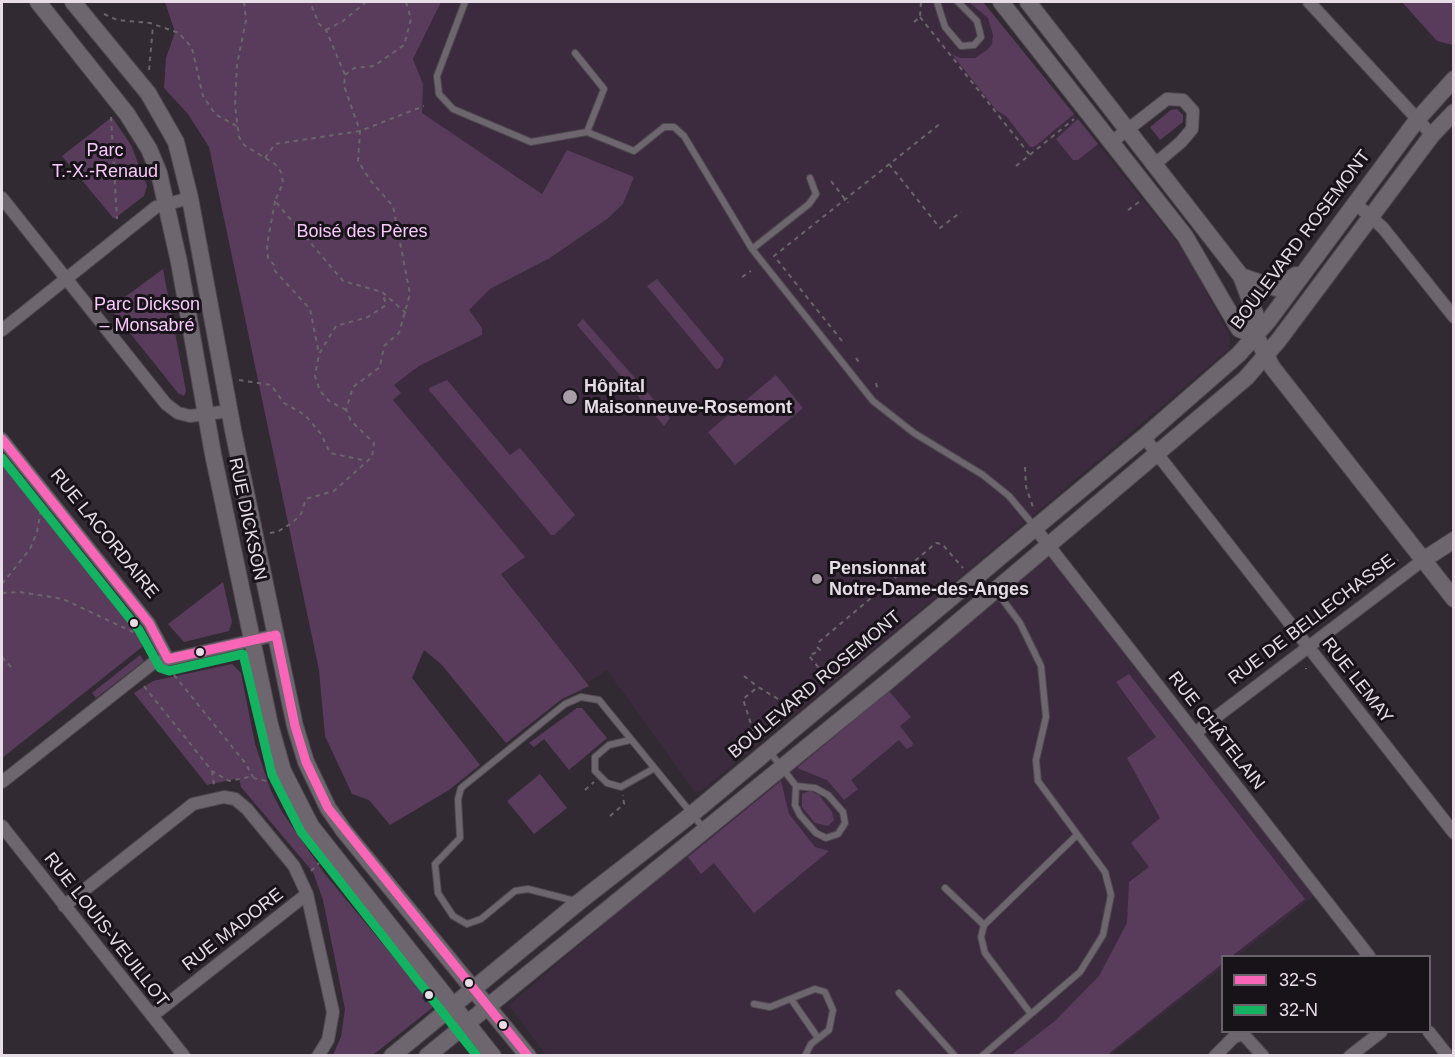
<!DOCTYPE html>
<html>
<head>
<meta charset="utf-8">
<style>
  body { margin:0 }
  #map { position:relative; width:1455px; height:1057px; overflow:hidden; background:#322a32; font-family:Helvetica,sans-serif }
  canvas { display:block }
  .frame { position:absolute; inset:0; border:3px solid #e6dde7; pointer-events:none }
  .legend { position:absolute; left:1221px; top:955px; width:210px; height:78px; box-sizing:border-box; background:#181219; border:2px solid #6a636b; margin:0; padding:8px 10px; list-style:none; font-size:18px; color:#e6dde7 }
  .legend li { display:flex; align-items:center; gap:12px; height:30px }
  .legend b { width:30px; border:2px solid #6a636b }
</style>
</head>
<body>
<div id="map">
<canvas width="1455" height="1057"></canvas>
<div class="frame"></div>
<ul class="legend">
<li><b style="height:8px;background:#fa66b7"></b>32-S</li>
<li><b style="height:8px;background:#13b361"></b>32-N</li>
</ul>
</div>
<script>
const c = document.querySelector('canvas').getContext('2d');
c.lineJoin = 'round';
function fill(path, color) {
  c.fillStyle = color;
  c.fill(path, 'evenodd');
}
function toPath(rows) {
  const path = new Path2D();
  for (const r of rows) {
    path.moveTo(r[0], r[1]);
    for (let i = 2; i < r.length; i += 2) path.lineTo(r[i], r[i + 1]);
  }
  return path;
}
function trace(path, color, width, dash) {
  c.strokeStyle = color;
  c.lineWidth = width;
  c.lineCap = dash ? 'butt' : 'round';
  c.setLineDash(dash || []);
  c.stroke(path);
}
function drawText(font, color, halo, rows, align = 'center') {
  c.font = font + ' Helvetica,sans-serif';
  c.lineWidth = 6;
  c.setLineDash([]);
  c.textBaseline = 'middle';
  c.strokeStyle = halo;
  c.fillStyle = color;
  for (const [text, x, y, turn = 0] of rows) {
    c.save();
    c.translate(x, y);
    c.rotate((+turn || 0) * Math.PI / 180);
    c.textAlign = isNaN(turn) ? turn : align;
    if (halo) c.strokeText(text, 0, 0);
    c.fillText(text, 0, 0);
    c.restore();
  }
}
const built = toPath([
  [441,2,983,2,1185,252,1230,337,1229,349,970,569,701,791,695,792,607,670,586,683,501,573,524,557,393,400,401,393,394,385,419,366,482,335,482,328,468,310,490,289,550,258,587,234,623,204,633,178,567,150,542,194,421,113,423,84,413,59],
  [1048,545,1318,893,1237,956,1222,956,1222,968,1110,1055,546,1055,509,1005]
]);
const green = toPath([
  [165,2,441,2,413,59,423,84,422,113,542,194,567,150,634,177,623,204,607,219,550,258,490,289,469,310,482,328,482,335,419,366,394,385,401,393,393,400,525,557,501,574,589,686,562,699,506,743,441,664,424,650,412,678,480,765,449,790,390,825,369,800,352,794,325,736,319,670,209,147,188,114,164,88,166,58,175,32],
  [969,2,983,2,1074,114,1034,147,1030,147,1006,116,996,110,952,54,960,58,975,58,987,50,992,44,993,35,988,18],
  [1402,2,1453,2,1453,45,1437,41],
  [1177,109,1183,115,1183,122,1160,140,1150,127,1171,110],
  [112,117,131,145,147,186,144,196,114,219,62,156],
  [1078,119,1098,144,1078,160,1073,160,1056,139],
  [163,269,186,391,184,396,178,393,110,308],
  [657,279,724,359,720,368,716,369,647,286],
  [583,319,670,418,664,426,577,325],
  [776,375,803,408,735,465,708,432],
  [447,380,510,455,520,448,575,515,554,535,551,535,429,390,429,388],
  [2,462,144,641,142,647,2,758],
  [223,582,232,622,229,631,184,642,168,624],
  [140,655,144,661,96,698,92,693],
  [232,664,241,673,255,744,271,791,282,812,324,873,425,995,422,998,426,1003,430,1000,433,1005,432,1008,373,1055,333,1055,341,1037,345,1009,323,900,313,872,241,787,239,778,207,785,134,693,153,681],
  [1129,674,1305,899,1232,956,1222,956,1222,964,1107,1055,1011,1055,1055,1021,1099,976,1127,923,1129,882,1149,867,1131,843,1160,818,1127,758,1156,737,1116,682],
  [889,691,911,717,900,726,913,743,912,746,907,749,899,740,851,780,858,789,844,800,827,780,797,768],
  [577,708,582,708,607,738,569,770,544,739,534,747,529,743],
  [540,774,567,808,534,834,507,801],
  [781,781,789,814,815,847,829,851,754,913,714,863,701,874,688,857],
  [810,791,819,795,832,812,834,820,828,826,815,823,802,807,802,794]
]);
const path = toPath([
  [244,2,246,20,237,65,235,105,239,137,244,145,275,164,281,172,283,183,275,201,343,281,382,292,406,313],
  [104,14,117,20,150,23,179,33,192,48,203,96,215,114,238,127],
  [920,17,1030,155],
  [914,22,920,17,921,2],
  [326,30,343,21,366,2],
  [149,70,153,26],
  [345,75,354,68,374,66,404,45,411,19,406,2],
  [111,117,117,219],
  [265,158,275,144,360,131,424,106],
  [889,164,940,228,961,212],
  [1016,166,1074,119],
  [831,181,848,203],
  [275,201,267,245,268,258,275,266,275,271,310,309,319,354],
  [1128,210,1139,202],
  [742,277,751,271],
  [842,341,774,256,941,123],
  [856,358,861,365],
  [239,380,271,385,284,403,305,415,321,434,330,453,367,461],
  [876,383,878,390],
  [346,410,329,401,320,391,315,376,319,354,336,326,368,317,386,305,383,294],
  [1025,467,1026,487,1034,510],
  [270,533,277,532,292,523,301,514,306,499,334,491,372,457,374,443,351,421,346,410,353,387,380,367,384,346,399,333,410,294,393,206,370,180,358,161,360,131,344,86,345,75,326,30,319,24,310,2],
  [1396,560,1398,561],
  [2,584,30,549,37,532,41,509],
  [2,593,20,592,63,599,135,633,144,641],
  [819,642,936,543,942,544,963,568],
  [817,647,820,650,809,656,830,681],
  [2,657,12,668],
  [1306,669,1306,668],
  [174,675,246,764,253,777],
  [744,676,758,687],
  [144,686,212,771,229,781,249,777,271,782],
  [1216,737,1218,737],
  [756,740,743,699,758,687,795,709],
  [212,771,214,785],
  [585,790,594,782],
  [610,816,624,804,623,795],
  [311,871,319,863]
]);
const lane = toPath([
  [465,2,437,76,439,94,453,109,531,142,587,132,634,151,664,127,674,127,684,136,752,249,873,401,914,433,983,475,1009,496,1035,527],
  [937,2,945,27,961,46,974,45,981,37,977,21,958,2],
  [575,53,604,89,587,132],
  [752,249,809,204,816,194,810,178],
  [630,740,609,745,595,757,595,771,607,783,621,787,653,769],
  [769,751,796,786,795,805,800,815,816,833,826,838,838,834,845,823,843,812,828,795,815,788,796,786],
  [945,888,984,925],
  [575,901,528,889,515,891,481,919,467,924,453,916,438,893,435,864,460,838,458,799,461,788,565,704,581,697,599,700,705,830],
  [899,993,955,1056],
  [791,999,818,1038],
  [754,1004,770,1007,815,989,825,992,833,1010,829,1030,811,1044,805,1056],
  [1031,1014,985,953,981,937,984,925,1077,835],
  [982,1056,1080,972,1103,935,1111,895,1105,872,1038,781,1036,760,1046,717,1041,666,1020,623,997,592]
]);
const street = toPath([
  [1309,2,1432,135],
  [1113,141,1167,99,1183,100,1193,111,1192,129,1181,142,1155,164],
  [2,198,166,404,178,413,190,416,230,411],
  [1354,202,1383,228,1454,317],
  [2,330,156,207,190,198],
  [1144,437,1454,833],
  [2,439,149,623,168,659],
  [1035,528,1369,956],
  [1195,733,1423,560],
  [2,782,153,663,276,635],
  [2,826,184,1056],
  [64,906,193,804,224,797,235,799,247,809,294,866,307,894,333,1012,328,1040,318,1056],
  [152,1016,307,894],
  [1429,1032,1448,1056],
  [1215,1056,1234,1037,1243,1034,1263,1056],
  [1350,1056,1381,1032]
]);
const secondary = toPath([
  [38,2,127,114,149,149,159,173,179,262,213,454,270,725,283,771,311,826,493,1056],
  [73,2,148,93,176,142,190,198,233,430,273,622,295,726,306,762,328,808,344,831,528,1056],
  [1001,2,1185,236,1239,329,1256,336],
  [1028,2,1241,276,1256,316,1256,336,1272,367,1454,599],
  [1241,276,1276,288,1296,275],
  [1423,560,1454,540],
  [392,1056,579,902,692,814,1144,437,1239,354,1269,320,1417,120,1454,79],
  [427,1056,887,682,1246,378,1278,341,1432,135,1454,112]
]);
const bus1 = toPath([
  [2,439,149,623,168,659,276,635,295,726,306,762,328,808,528,1056]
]);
const bus2 = toPath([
  [2,458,139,630,160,668,169,671,243,654,272,775,301,832,477,1056]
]);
const markers = [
  [570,397,8,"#a79ea8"],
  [817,579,6,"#a79ea8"],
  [134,623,5,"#e6dde7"],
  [200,652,5,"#e6dde7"],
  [469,983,5,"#e6dde7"],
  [429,995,5,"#e6dde7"],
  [503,1025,5,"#e6dde7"]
];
const parkNames = [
  ["Parc",105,151],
  ["T.-X.-Renaud",105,172],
  ["Boisé des Pères",362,232],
  ["Parc Dickson",147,305],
  ["– Monsabré",147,326]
];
const streetNames = [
  ["BOULEVARD ROSEMONT",1301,240,-53],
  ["RUE DICKSON",247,519,78],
  ["RUE LACORDAIRE",104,534,51],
  ["RUE DE BELLECHASSE",1312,620,-37],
  ["RUE LEMAY",1357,681,52],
  ["BOULEVARD ROSEMONT",815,685,-40],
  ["RUE CHÂTELAIN",1216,731,52],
  ["RUE LOUIS-VEUILLOT",106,930,52],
  ["RUE MADORE",233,930,-38]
];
const poiNames = [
  ["Hôpital",584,387],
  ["Maisonneuve-Rosemont",584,408],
  ["Pensionnat",829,569],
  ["Notre-Dame-des-Anges",829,590]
];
fill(built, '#3c2b3e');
fill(green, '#593c5c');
trace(lane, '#4f484f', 8);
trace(street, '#4f484f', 14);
trace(secondary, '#4f484f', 18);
trace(path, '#6a656a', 2, [4.5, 4.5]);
trace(lane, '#6d666e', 6);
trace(street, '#6d666e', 12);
trace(secondary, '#6d666e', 16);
trace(bus1, '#fa66b7', 9);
trace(bus2, '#13b361', 9);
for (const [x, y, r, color] of markers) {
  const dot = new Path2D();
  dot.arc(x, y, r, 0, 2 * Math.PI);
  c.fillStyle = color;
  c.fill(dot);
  trace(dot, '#181219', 2);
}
drawText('18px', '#f8cafc', '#181219', parkNames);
drawText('18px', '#e6dde7', '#181219', streetNames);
drawText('bold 18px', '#e6dde7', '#181219', poiNames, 'left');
</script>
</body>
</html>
